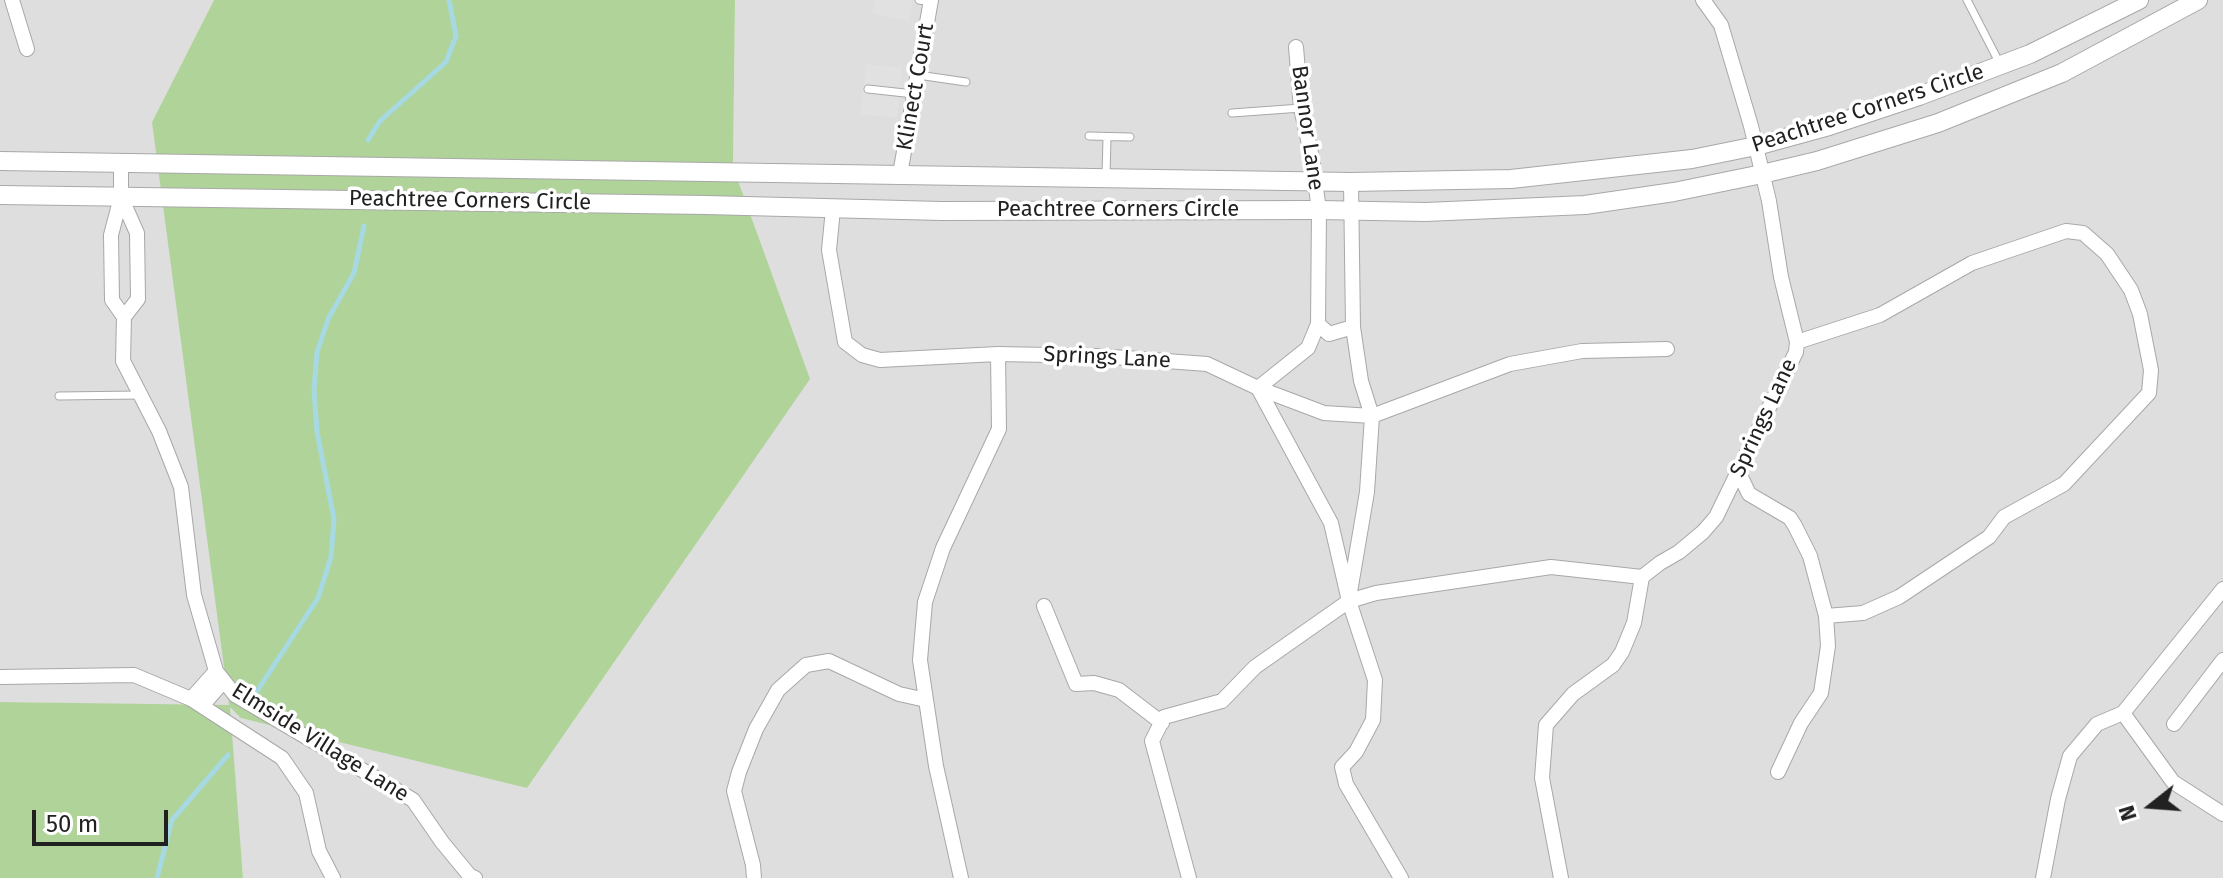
<!DOCTYPE html>
<html>
<head>
<meta charset="utf-8">
<style>
  body { margin:0 }
  #map { position:relative; width:2223px; height:878px; overflow:hidden; background:#f2ede7; font-family:"Fira Sans",sans-serif }
  canvas { display:block }
  .north { position:absolute; left:2111px; top:766px; width:80px; height:80px; -webkit-text-stroke:6px #fff; paint-order:stroke; rotate:253deg; font-size:22px; font-weight:700; line-height:32px; text-align:center; color:#212121 }
  .north::after { content:''; display:block; margin:auto; width:28px; height:36px; background:#212121; clip-path:polygon(50% 0,100% 100%,50% 72%,0 100%) }
  .scale { position:absolute; left:32px; top:810px; width:136px; height:36px; box-sizing:border-box; border:4px solid #212121; border-top:0; padding-left:10px; font-size:24px; line-height:28px; white-space:nowrap; color:#212121; -webkit-text-stroke:6px #fff; paint-order:stroke }
</style>
</head>
<body>
<div id="map">
<canvas width="2223" height="878"></canvas>
<div class="north">N</div>
<div class="scale">50 m</div>
</div>
<script>
const c = document.querySelector('canvas').getContext('2d');
c.lineJoin = 'round';
function fill(path, color) {
  c.fillStyle = color;
  c.fill(path, 'evenodd');
}
function toPath(rows) {
  const path = new Path2D();
  for (const r of rows) {
    path.moveTo(r[0], r[1]);
    for (let i = 2; i < r.length; i += 2) path.lineTo(r[i], r[i + 1]);
  }
  return path;
}
function trace(path, color, width, dash) {
  c.strokeStyle = color;
  c.lineWidth = width;
  c.lineCap = dash ? 'butt' : 'round';
  c.setLineDash(dash || []);
  c.stroke(path);
}
function drawText(font, color, halo, rows, align = 'center') {
  c.font = font + ' "Fira Sans",sans-serif';
  c.lineWidth = 7;
  c.setLineDash([]);
  c.textBaseline = 'middle';
  c.strokeStyle = halo;
  c.fillStyle = color;
  for (const [text, x, y, turn = 0] of rows) {
    c.save();
    c.translate(x, y);
    c.rotate((+turn || 0) * Math.PI / 180);
    c.textAlign = isNaN(turn) ? turn : align;
    if (halo) c.strokeText(text, 0, 0);
    c.fillText(text, 0, 0);
    c.restore();
  }
}
const residential = toPath([
  [0,0,214,0,152,122,527,788,809,379,733,167,735,0,2223,0,2223,878,243,878,229,706,0,702]
]);
const forest = toPath([
  [214,0,735,0,733,167,810,379,527,788,241,718,230,707,243,878,0,878,0,702,229,705,152,122]
]);
const parking = toPath([
  [875,0,913,0,909,21,872,13],
  [866,64,902,68,897,118,860,114]
]);
const stream = toPath([
  [368,140,380,121,446,62,456,36,449,0],
  [257,691,318,598,331,557,334,519,317,432,314,390,317,352,329,317,354,273,364,226],
  [157,878,172,820,228,755]
]);
const service = toPath([
  [919,0,931,2],
  [1967,0,2000,64],
  [918,75,966,82],
  [868,89,914,94],
  [1232,113,1301,108],
  [1089,136,1130,137],
  [1106,176,1107,138],
  [59,396,140,395]
]);
const minor = toPath([
  [12,0,27,49],
  [1296,47,1301,108,1312,158,1319,210,1318,324,1308,348,1258,388,1331,523,1349,601,1375,680,1373,720,1356,752,1342,767,1346,784,1401,878],
  [121,164,121,197,111,235,112,300,124,317,123,361,159,431,181,487,194,595,216,671,235,695,413,800,442,842,470,876,475,878],
  [900,174,931,0],
  [121,197,137,233,138,299,124,317],
  [833,209,829,250,845,342,862,355,880,360,998,354,999,429,943,548,925,602,920,660,936,766,961,878],
  [1318,324,1329,334,1353,327],
  [1797,342,1880,315,1972,263,2066,231,2083,233,2107,254,2131,290,2140,314,2151,370,2149,393,2064,484,2004,517,1989,537,1899,597,1863,613,1826,616],
  [998,354,1099,356,1207,364,1258,388,1324,413,1372,416,1510,364,1582,351,1667,349],
  [1739,473,1749,494,1790,518,1795,526,1810,556,1826,616,1828,646,1821,693,1801,723,1778,772],
  [1350,592,1367,492,1372,416,1361,381,1353,327,1351,182],
  [1044,606,1076,684,1094,683,1119,690,1162,723],
  [0,677,134,675,191,699,282,758,306,793,319,851,333,878],
  [191,699,216,671],
  [202,706,223,682],
  [2123,713,2173,782,2223,814],
  [2174,724,2223,660],
  [754,878,753,865,734,791,739,772,756,729,778,690,806,665,829,661,899,694,926,700],
  [1189,878,1152,741,1164,717,1222,701,1255,667,1349,601,1376,593,1551,567,1642,577],
  [1561,878,1542,778,1546,725,1573,694,1613,665,1622,652,1634,623,1642,577,1660,563,1679,552,1703,532,1716,517,1796,352,1797,342,1781,277,1769,201,1751,126,1721,25,1703,0],
  [2043,878,2058,799,2070,756,2097,724,2123,713,2223,589]
]);
const tertiary = toPath([
  [0,161,1351,182,1511,179,1692,159,1756,146,1829,126,1919,96,2030,54,2139,0],
  [0,195,706,205,942,211,1319,210,1426,212,1585,205,1674,192,1762,174,1817,161,1938,123,2062,73,2198,0]
]);
const streetNames = [
  ["Klinect Court",916,87,-80],
  ["Peachtree Corners Circle",1868,109,-18],
  ["Bannor Lane",1307,128,82],
  ["Peachtree Corners Circle",470,201,1],
  ["Peachtree Corners Circle",1118,210],
  ["Springs Lane",1107,358,3],
  ["Springs Lane",1764,418,-65],
  ["Elmside Village Lane",320,743,32]
];
fill(residential, '#dfdede');
fill(forest, '#b0d39a');
fill(parking, '#e1e1e1');
trace(stream, '#a6d9e1', 5);
trace(service, '#a8a8a8', 9);
trace(minor, '#a8a8a8', 16);
trace(tertiary, '#a8a8a8', 20);
trace(service, '#fff', 7);
trace(minor, '#fff', 14);
trace(tertiary, '#fff', 18);
drawText('22px', '#212121', '#fff', streetNames);
</script>
</body>
</html>
